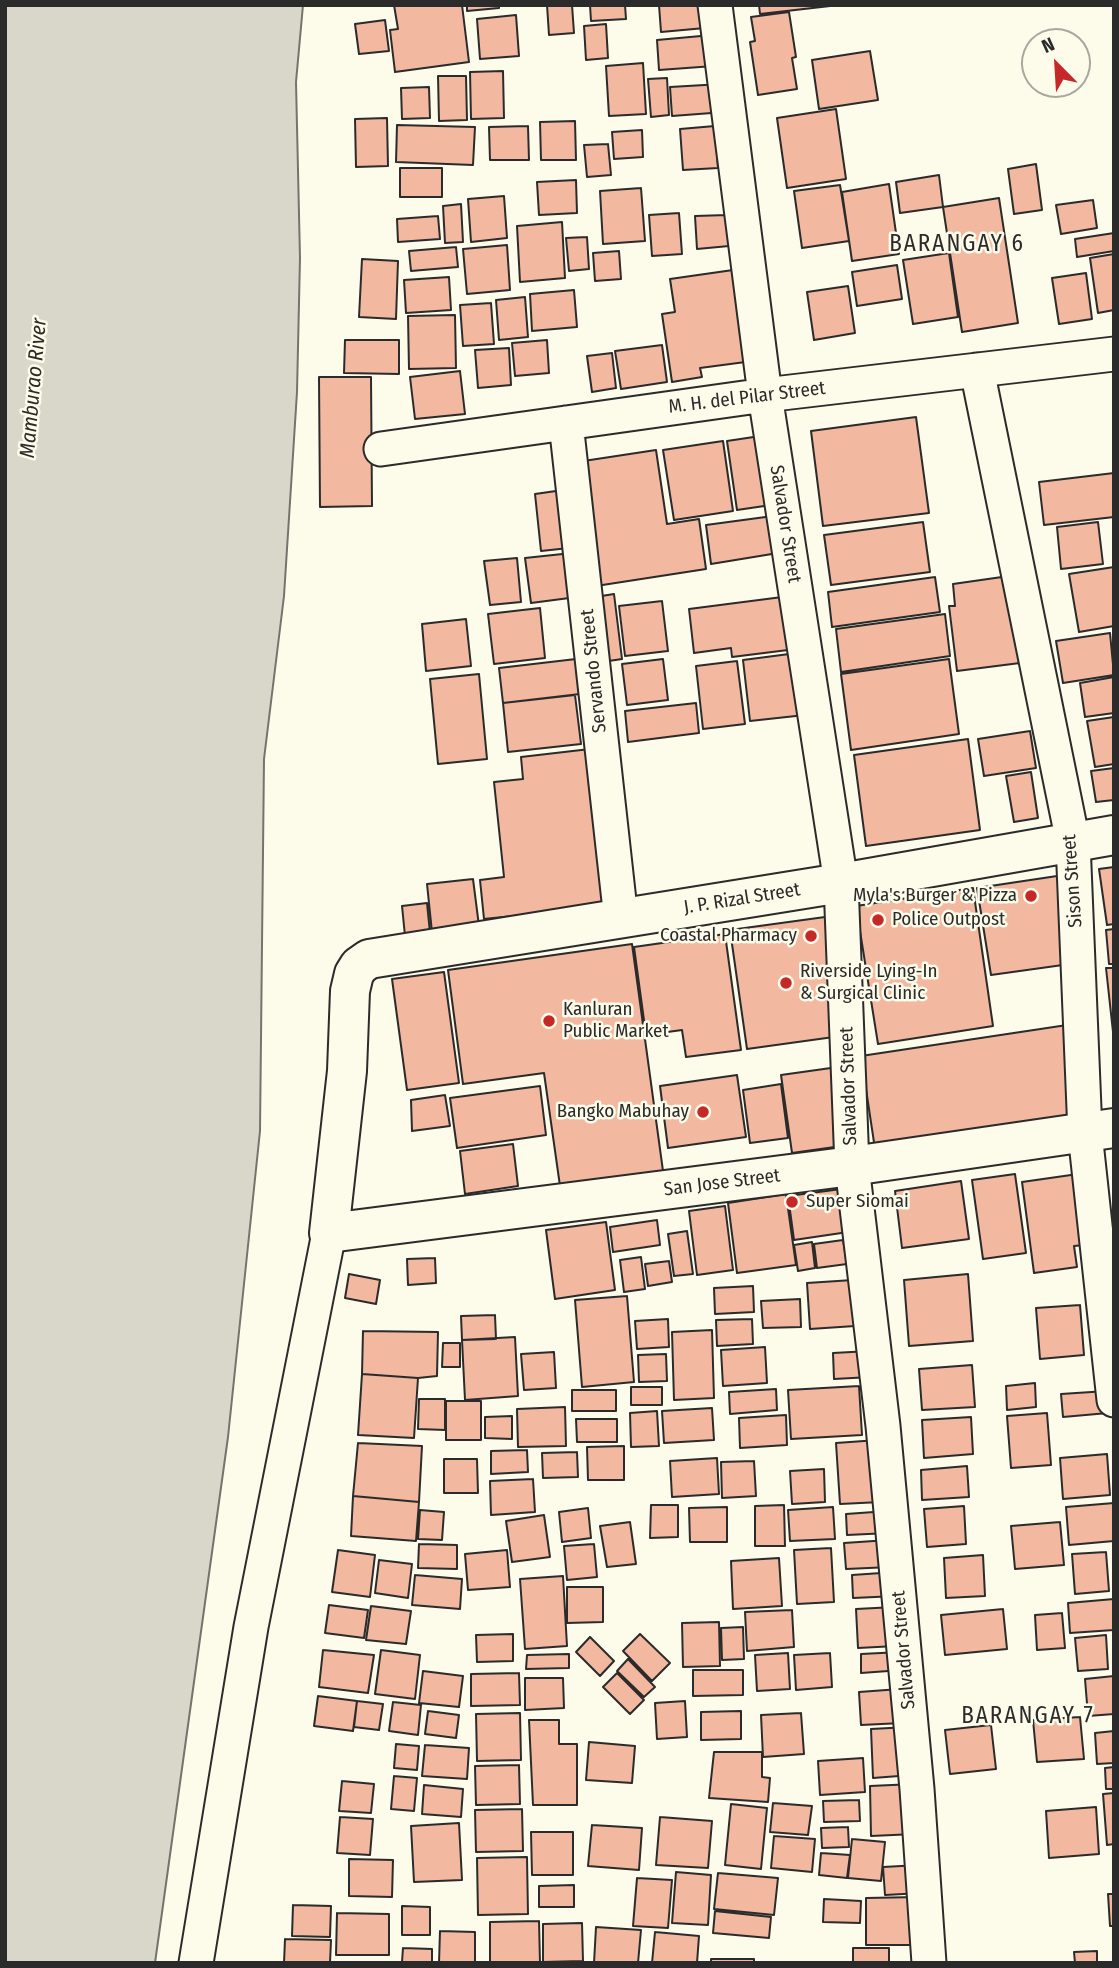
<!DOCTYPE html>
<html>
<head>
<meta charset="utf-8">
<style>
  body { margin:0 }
  #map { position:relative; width:1119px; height:1968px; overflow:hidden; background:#fdfbea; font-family:"Fira Sans Condensed",sans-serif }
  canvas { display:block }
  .frame { position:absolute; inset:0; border:7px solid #2b2b2b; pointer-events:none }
  .north { position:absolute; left:1021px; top:28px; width:70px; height:70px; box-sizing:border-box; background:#fdfbea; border:2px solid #a9a89e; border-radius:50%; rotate:336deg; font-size:19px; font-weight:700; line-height:28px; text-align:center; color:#2b2b2b }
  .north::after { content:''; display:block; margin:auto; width:24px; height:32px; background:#c62828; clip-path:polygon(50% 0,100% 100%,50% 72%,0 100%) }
</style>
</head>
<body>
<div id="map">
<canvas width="1119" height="1968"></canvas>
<div class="frame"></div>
<div class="north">N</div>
</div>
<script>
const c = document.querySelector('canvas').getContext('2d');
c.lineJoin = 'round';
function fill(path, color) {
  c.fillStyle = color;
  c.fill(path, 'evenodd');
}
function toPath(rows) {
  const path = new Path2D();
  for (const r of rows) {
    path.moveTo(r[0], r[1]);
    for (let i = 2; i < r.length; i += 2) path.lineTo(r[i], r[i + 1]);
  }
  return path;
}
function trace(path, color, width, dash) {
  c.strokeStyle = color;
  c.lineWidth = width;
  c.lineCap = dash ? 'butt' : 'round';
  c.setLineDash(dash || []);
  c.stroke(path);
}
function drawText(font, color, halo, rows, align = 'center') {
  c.font = font + ' "Fira Sans Condensed",sans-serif';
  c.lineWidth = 5;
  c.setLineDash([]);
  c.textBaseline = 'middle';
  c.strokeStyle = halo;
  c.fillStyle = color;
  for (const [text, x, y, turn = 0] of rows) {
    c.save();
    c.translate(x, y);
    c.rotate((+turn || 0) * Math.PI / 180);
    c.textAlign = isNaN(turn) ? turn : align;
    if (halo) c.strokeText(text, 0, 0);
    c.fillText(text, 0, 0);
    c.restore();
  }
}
const water = toPath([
  [5,5,303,5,296,82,300,258,297,392,284,596,264,759,260,1131,228,1437,155,1963,5,1963,5,5]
]);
const building = toPath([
  [394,5,462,5,469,62,395,72,390,30,398,29,394,5],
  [467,5,499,5,499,8,467,11,467,5],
  [547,5,572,5,574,33,549,35,547,5],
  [590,5,625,5,626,19,591,21,590,5],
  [659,5,703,5,705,28,661,32,659,5],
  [759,5,839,5,760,14,759,5],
  [789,12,796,57,792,58,797,89,758,95,750,42,755,41,751,17,789,12],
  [516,15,519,56,480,59,477,19,516,15],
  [385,20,389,51,359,54,355,24,385,20],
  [606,24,608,58,586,60,584,26,606,24],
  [712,35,714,66,659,70,657,40,712,35],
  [870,51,878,100,819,109,812,60,870,51],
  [643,63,646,114,609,116,606,66,643,63],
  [503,71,504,118,471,119,470,72,503,71],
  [438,76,466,76,467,120,439,121,438,76],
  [667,78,669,115,651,117,648,79,667,78],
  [722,84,725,112,672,116,670,87,722,84],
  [429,87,430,118,402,119,401,88,429,87],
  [836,109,846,179,787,188,777,118,836,109],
  [387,118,388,166,356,167,355,119,387,118],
  [575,121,576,160,541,160,540,122,575,121],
  [397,125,475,127,473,165,396,162,397,125],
  [528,126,529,160,490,160,489,127,528,126],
  [715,126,718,168,683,170,680,129,715,126],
  [642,130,643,157,614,159,612,132,642,130],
  [608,144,611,175,587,177,584,145,608,144],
  [1036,164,1042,210,1014,214,1008,169,1036,164],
  [400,168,442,168,442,197,400,197,400,168],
  [939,175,943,207,900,213,896,182,939,175],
  [576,180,577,213,539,215,537,182,576,180],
  [889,184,899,254,852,261,842,192,889,184],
  [840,185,849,241,802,248,794,191,840,185],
  [641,188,645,241,603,244,600,191,641,188],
  [504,196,507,238,471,242,468,199,504,196],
  [999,198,1018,323,962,332,943,207,999,198],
  [1093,200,1097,228,1061,234,1056,205,1093,200],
  [461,204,463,242,445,243,443,206,461,204],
  [679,213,682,254,652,256,649,215,679,213],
  [727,215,729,246,697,249,695,216,727,215],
  [438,216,440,239,398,242,397,219,438,216],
  [562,222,565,278,520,282,517,226,562,222],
  [1114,233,1114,251,1077,257,1075,239,1114,233],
  [587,237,589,269,569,271,566,238,587,237],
  [507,245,510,290,467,294,463,249,507,245],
  [456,247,458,267,411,271,409,251,456,247],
  [619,251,621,279,595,281,593,253,619,251],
  [949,253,958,317,913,324,903,260,949,253],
  [1114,254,1114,310,1098,313,1090,258,1114,254],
  [362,259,398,261,396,319,359,317,362,259],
  [897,265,902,299,857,306,852,272,897,265],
  [740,269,753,361,700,368,702,377,672,382,662,314,675,312,670,279,740,269],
  [1086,273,1092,319,1059,324,1052,278,1086,273],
  [449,277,451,310,406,313,404,280,449,277],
  [848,286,855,333,814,340,807,292,848,286],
  [574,290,577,327,532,331,530,294,574,290],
  [525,297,528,337,499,340,496,300,525,297],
  [491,303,494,344,463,346,460,305,491,303],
  [455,315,456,368,409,369,408,316,455,315],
  [345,340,399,340,399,374,344,373,345,340],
  [547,340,549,373,515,376,512,343,547,340],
  [662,345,667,382,621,389,615,351,662,345],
  [509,348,511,385,478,388,475,350,509,348],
  [612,353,616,388,592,392,587,356,612,353],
  [460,371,465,414,415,419,410,377,460,371],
  [319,377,371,377,372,506,320,507,319,377],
  [916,417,929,513,823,526,811,431,916,417],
  [767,435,778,504,737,510,727,441,767,435],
  [723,441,733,511,674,520,663,450,723,441],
  [656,450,667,524,699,519,706,569,596,586,577,462,656,450],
  [1114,473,1114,517,1044,525,1039,482,1114,473],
  [563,490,569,548,541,551,535,494,563,490],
  [773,516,778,553,711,564,706,525,773,516],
  [923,522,930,572,831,585,824,535,923,522],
  [1098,522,1103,564,1061,569,1057,527,1098,522],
  [572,553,577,597,531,603,525,558,572,553],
  [517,558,521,602,490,605,484,561,517,558],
  [1114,567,1114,626,1079,632,1069,574,1114,567],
  [1009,576,1020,663,957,671,949,606,955,606,953,584,1009,576],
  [935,577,940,612,832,627,828,592,935,577],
  [614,594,622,659,602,662,595,597,614,594],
  [790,596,796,649,732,657,731,648,694,653,689,609,790,596],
  [662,601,668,651,625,656,619,606,662,601],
  [540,608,545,658,494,664,488,614,540,608],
  [945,614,950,656,841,672,836,629,945,614],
  [466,619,471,666,426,671,422,624,466,619],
  [1110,633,1114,675,1063,683,1056,641,1110,633],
  [797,653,805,715,750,721,743,660,797,653],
  [576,659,580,694,503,703,499,668,576,659],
  [663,659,668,700,627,705,622,664,663,659],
  [949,659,959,734,851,750,841,674,949,659],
  [737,661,745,724,703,729,696,666,737,661],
  [479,674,487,759,438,764,430,679,479,674],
  [1114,677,1114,713,1085,717,1080,683,1114,677],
  [575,695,581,744,508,752,503,703,575,695],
  [696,703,699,733,628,742,625,711,696,703],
  [1114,717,1114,764,1095,767,1087,721,1114,717],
  [1030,731,1036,768,984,776,978,739,1030,731],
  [968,739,980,830,866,846,854,755,968,739],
  [590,749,609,906,484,919,480,880,504,877,494,782,523,779,521,757,590,749],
  [1114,768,1114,800,1096,802,1091,771,1114,768],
  [1031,772,1038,818,1014,822,1006,776,1031,772],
  [1114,867,1114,924,1107,925,1099,869,1114,867],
  [1057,876,1070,964,991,975,977,888,1057,876],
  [473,879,479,926,432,932,427,884,473,879],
  [973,888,993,1026,878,1044,856,906,973,888],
  [427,903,430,933,405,936,402,906,427,903],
  [825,917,841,1036,747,1049,730,930,825,917],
  [1114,929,1114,964,1109,964,1106,930,1114,929],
  [725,934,741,1050,686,1057,682,1030,646,1035,634,947,725,934],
  [632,944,663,1171,560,1186,544,1073,463,1084,448,970,632,944],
  [1106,968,1114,968,1113,1032,1106,968],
  [444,972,459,1083,407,1090,392,979,444,972],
  [1067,1025,1081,1118,875,1149,861,1056,1067,1025],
  [838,1067,849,1145,792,1153,781,1075,838,1067],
  [737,1075,746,1137,668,1148,660,1086,737,1075],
  [781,1084,788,1138,750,1143,743,1090,781,1084],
  [540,1086,546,1135,457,1148,450,1098,540,1086],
  [445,1095,450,1126,412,1131,411,1100,445,1095],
  [513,1144,518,1186,465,1194,460,1151,513,1144],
  [1085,1173,1095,1244,1074,1246,1077,1267,1034,1273,1022,1182,1085,1173],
  [1015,1174,1026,1253,983,1259,972,1180,1015,1174],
  [961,1181,969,1239,902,1248,895,1191,961,1181],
  [849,1188,855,1231,794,1240,788,1196,849,1188],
  [786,1194,796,1265,737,1273,728,1203,786,1194],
  [725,1206,733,1270,697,1275,689,1211,725,1206],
  [657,1220,660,1245,613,1252,610,1227,657,1220],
  [606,1222,615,1290,555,1299,546,1230,606,1222],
  [687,1231,693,1274,674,1276,668,1234,687,1231],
  [843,1240,847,1264,817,1268,814,1244,843,1240],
  [812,1242,815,1268,798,1271,794,1245,812,1242],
  [641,1257,645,1289,624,1292,620,1260,641,1257],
  [435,1258,436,1283,408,1285,407,1259,435,1258],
  [669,1261,672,1282,648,1286,645,1264,669,1261],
  [349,1274,380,1280,376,1304,345,1298,349,1274],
  [968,1274,973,1341,909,1346,904,1280,968,1274],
  [853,1280,855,1326,810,1329,807,1283,853,1280],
  [753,1286,754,1312,715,1314,714,1288,753,1286],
  [627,1296,634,1382,582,1387,575,1300,627,1296],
  [800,1299,801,1327,763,1328,761,1301,800,1299],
  [1080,1305,1084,1355,1040,1359,1036,1308,1080,1305],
  [495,1315,496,1339,462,1340,461,1316,495,1315],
  [668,1319,669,1347,637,1349,635,1321,668,1319],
  [752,1319,753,1344,717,1346,716,1320,752,1319],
  [712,1330,714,1398,674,1400,672,1332,712,1330],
  [363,1331,438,1332,437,1376,418,1378,362,1374,363,1331],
  [515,1337,518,1396,465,1400,462,1340,515,1337],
  [443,1343,460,1343,460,1367,442,1367,443,1343],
  [765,1347,767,1383,723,1386,721,1350,765,1347],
  [870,1351,871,1377,834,1379,833,1353,870,1351],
  [554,1352,556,1388,524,1390,521,1354,554,1352],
  [666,1354,667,1381,639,1382,638,1355,666,1354],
  [972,1365,975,1407,922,1410,919,1369,972,1365],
  [362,1374,418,1378,414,1438,358,1435,362,1374],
  [1035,1383,1036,1407,1007,1410,1006,1386,1035,1383],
  [859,1386,862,1435,791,1439,788,1390,859,1386],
  [631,1387,662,1387,662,1405,631,1405,631,1387],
  [776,1389,777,1410,730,1414,729,1392,776,1389],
  [572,1390,616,1390,616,1411,572,1411,572,1390],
  [1107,1391,1108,1413,1063,1417,1061,1394,1107,1391],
  [419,1399,445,1399,445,1430,418,1429,419,1399],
  [446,1401,481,1401,481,1440,446,1440,446,1401],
  [565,1407,566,1446,518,1447,517,1409,565,1407],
  [712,1408,714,1440,664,1443,662,1411,712,1408],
  [657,1411,659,1446,631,1447,630,1413,657,1411],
  [1047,1413,1051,1465,1011,1468,1007,1416,1047,1413],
  [786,1415,787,1445,740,1448,739,1418,786,1415],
  [512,1416,512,1439,485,1438,485,1417,512,1416],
  [971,1417,973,1454,924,1458,922,1420,971,1417],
  [576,1419,617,1419,617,1442,577,1442,576,1419],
  [878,1440,881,1502,840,1504,836,1443,878,1440],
  [358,1443,422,1446,419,1502,353,1496,358,1443],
  [624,1446,624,1480,588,1480,587,1447,624,1446],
  [527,1450,528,1472,491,1474,491,1451,527,1450],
  [577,1452,578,1477,543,1478,542,1453,577,1452],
  [1107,1454,1110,1495,1063,1499,1060,1458,1107,1454],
  [717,1458,719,1494,672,1497,670,1461,717,1458],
  [444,1459,477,1459,478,1493,444,1493,444,1459],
  [754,1461,756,1496,722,1498,721,1462,754,1461],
  [967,1466,969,1497,922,1500,921,1470,967,1466],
  [824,1469,825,1502,792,1504,790,1471,824,1469],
  [533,1479,535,1512,491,1515,490,1481,533,1479],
  [353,1496,419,1502,416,1541,351,1536,353,1496],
  [1114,1503,1114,1541,1069,1545,1066,1507,1114,1503],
  [651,1505,678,1505,678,1537,650,1538,651,1505],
  [784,1505,785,1546,755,1546,755,1506,784,1505],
  [964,1506,966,1544,927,1547,924,1509,964,1506],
  [727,1507,727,1542,690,1542,689,1508,727,1507],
  [833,1507,835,1539,790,1541,788,1510,833,1507],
  [588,1508,591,1538,562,1542,559,1512,588,1508],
  [420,1510,444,1512,442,1540,418,1539,420,1510],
  [888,1511,889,1533,847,1535,846,1514,888,1511],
  [544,1515,550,1557,512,1562,506,1521,544,1515],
  [630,1522,636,1564,607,1567,600,1526,630,1522],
  [1060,1522,1064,1565,1015,1569,1011,1526,1060,1522],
  [889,1540,891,1567,846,1569,844,1543,889,1540],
  [419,1544,457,1545,457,1569,418,1568,419,1544],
  [594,1544,597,1577,567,1580,564,1546,594,1544],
  [831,1548,834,1602,797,1604,794,1550,831,1548],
  [338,1550,375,1555,370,1597,332,1592,338,1550],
  [507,1550,510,1587,468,1590,465,1554,507,1550],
  [1106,1552,1109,1591,1075,1594,1072,1554,1106,1552],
  [983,1555,985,1596,946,1598,944,1558,983,1555],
  [779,1558,782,1606,733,1609,731,1561,779,1558],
  [379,1560,412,1564,408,1598,375,1593,379,1560],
  [896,1572,897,1596,853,1598,852,1575,896,1572],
  [415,1575,462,1579,460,1609,412,1605,415,1575],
  [563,1576,567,1646,525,1649,520,1579,563,1576],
  [567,1587,603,1587,603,1622,567,1623,567,1587],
  [1114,1599,1114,1630,1070,1633,1068,1603,1114,1599],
  [329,1605,368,1610,364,1638,325,1633,329,1605],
  [371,1606,411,1611,406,1644,366,1640,371,1606],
  [895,1607,896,1646,858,1648,856,1609,895,1607],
  [1003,1609,1007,1649,945,1655,941,1615,1003,1609],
  [792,1610,794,1647,747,1651,745,1612,792,1610],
  [1062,1613,1065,1648,1037,1650,1035,1615,1062,1613],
  [719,1622,720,1666,683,1667,682,1623,719,1622],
  [743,1627,744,1659,722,1660,721,1628,743,1627],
  [513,1634,513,1661,477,1662,476,1635,513,1634],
  [640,1634,670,1663,652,1681,623,1651,640,1634],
  [1106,1635,1108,1669,1078,1671,1075,1638,1106,1635],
  [590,1637,614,1661,600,1676,576,1652,590,1637],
  [323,1650,374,1655,368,1693,319,1687,323,1650],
  [381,1650,420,1655,415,1699,375,1694,381,1650],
  [901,1652,902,1670,861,1673,861,1654,901,1652],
  [788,1653,790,1689,757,1691,755,1655,788,1653],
  [830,1653,832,1687,796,1690,794,1655,830,1653],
  [569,1654,569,1668,526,1669,527,1655,569,1654],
  [628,1659,655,1687,644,1697,617,1671,628,1659],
  [693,1670,743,1670,743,1695,693,1696,693,1670],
  [423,1671,463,1676,459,1707,419,1703,423,1671],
  [519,1673,520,1705,471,1706,471,1674,519,1673],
  [617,1673,644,1700,630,1714,603,1687,617,1673],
  [1114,1676,1114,1714,1088,1716,1085,1679,1114,1676],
  [525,1678,563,1678,564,1708,525,1710,525,1678],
  [900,1689,902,1723,861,1725,859,1692,900,1689],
  [318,1696,357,1701,353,1731,314,1726,318,1696],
  [357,1701,383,1704,379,1730,354,1727,357,1701],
  [685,1701,687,1737,657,1739,655,1703,685,1701],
  [393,1702,421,1705,418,1735,389,1731,393,1702],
  [428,1711,459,1715,456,1738,425,1734,428,1711],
  [741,1711,741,1739,701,1740,701,1712,741,1711],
  [520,1713,521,1760,477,1761,476,1714,520,1713],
  [801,1713,804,1754,763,1757,761,1715,801,1713],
  [1080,1717,1084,1759,1037,1762,1033,1720,1080,1717],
  [529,1720,559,1720,559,1744,577,1744,577,1805,533,1805,529,1720],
  [991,1725,996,1769,950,1774,945,1730,991,1725],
  [909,1727,912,1775,873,1778,871,1729,909,1727],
  [1114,1731,1114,1763,1097,1764,1095,1733,1114,1731],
  [589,1742,635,1746,632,1783,586,1780,589,1742],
  [396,1744,419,1746,417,1770,394,1768,396,1744],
  [425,1745,469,1748,467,1779,422,1776,425,1745],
  [714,1752,762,1752,762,1777,770,1778,768,1802,709,1798,714,1752],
  [863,1758,865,1792,820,1795,818,1761,863,1758],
  [519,1765,520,1804,476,1805,475,1766,519,1765],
  [1114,1767,1114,1789,1106,1789,1105,1768,1114,1767],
  [394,1776,417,1778,414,1811,391,1809,394,1776],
  [342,1781,374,1784,371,1813,339,1811,342,1781],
  [914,1784,915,1834,871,1836,870,1786,914,1784],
  [424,1785,463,1789,461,1817,422,1814,424,1785],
  [1114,1793,1114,1844,1107,1845,1103,1794,1114,1793],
  [859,1800,860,1821,824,1822,823,1801,859,1800],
  [773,1803,812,1806,808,1835,770,1832,773,1803],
  [731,1804,767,1808,761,1869,725,1865,731,1804],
  [1096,1807,1099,1854,1049,1858,1046,1811,1096,1807],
  [522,1809,523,1851,476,1852,475,1810,522,1809],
  [340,1817,373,1819,370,1855,337,1853,340,1817],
  [660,1817,712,1821,708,1868,656,1865,660,1817],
  [459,1823,462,1880,414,1882,411,1826,459,1823],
  [592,1825,642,1828,639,1870,588,1866,592,1825],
  [848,1827,849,1847,822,1848,821,1828,848,1827],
  [531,1832,573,1832,573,1875,532,1875,531,1832],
  [774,1836,815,1839,812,1872,771,1868,774,1836],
  [852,1839,885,1842,881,1881,848,1878,852,1839],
  [821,1853,850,1855,847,1878,819,1875,821,1853],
  [527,1857,528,1914,478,1915,477,1858,527,1857],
  [349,1859,393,1860,392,1897,349,1896,349,1859],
  [920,1865,922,1893,885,1895,883,1867,920,1865],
  [676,1872,711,1875,708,1925,672,1923,676,1872],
  [718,1873,778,1878,774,1915,714,1909,718,1873],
  [637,1878,672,1880,668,1928,633,1926,637,1878],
  [574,1885,574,1907,539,1907,539,1886,574,1885],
  [1108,1894,1114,1894,1114,1926,1110,1926,1108,1894],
  [918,1897,918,1945,866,1945,866,1898,918,1897],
  [824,1899,861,1901,860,1923,823,1922,824,1899],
  [293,1905,331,1906,330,1937,292,1936,293,1905],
  [402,1906,430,1907,430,1935,402,1935,402,1906],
  [715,1911,771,1917,769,1938,713,1933,715,1911],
  [337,1913,389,1914,389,1955,336,1955,337,1913],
  [539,1921,540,1963,490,1963,490,1922,539,1921],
  [582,1923,583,1961,543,1962,543,1924,582,1923],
  [596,1927,641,1930,638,1963,594,1963,596,1927],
  [440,1931,475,1932,475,1963,439,1963,440,1931],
  [655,1932,699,1936,697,1963,652,1963,655,1932],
  [285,1939,331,1940,330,1963,284,1963,285,1939],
  [403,1948,432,1949,432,1963,376,1963,402,1962,403,1948],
  [853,1948,889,1948,889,1963,853,1963,853,1948],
  [1097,1951,1097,1963,1075,1963,1074,1952,1097,1951],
  [711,1959,754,1959,754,1963,711,1963,711,1959]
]);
const minor = toPath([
  [715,5,765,395,841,883,852,1166,883,1426,917,1789,929,1963],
  [977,370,1073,842,1085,1133,1114,1400],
  [566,423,621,919],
  [381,449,765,395,1114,354],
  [196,1963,251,1627,329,1233]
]);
const tertiary = toPath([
  [1114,835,841,883,369,959,359,966,354,974,350,991,347,1071,329,1233,852,1166,1114,1128]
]);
const markers = [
  [1031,896,7,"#c62828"],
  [878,920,7,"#c62828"],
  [811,936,7,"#c62828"],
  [786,983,7,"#c62828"],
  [549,1021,7,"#c62828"],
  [703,1112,7,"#c62828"],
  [792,1202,7,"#c62828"]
];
const streetNames = [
  ["M. H. del Pilar Street",747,398,-7],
  ["Salvador Street",785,524,81],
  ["Servando Street",594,671,-96],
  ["Sison Street",1073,881,-94],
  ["J. P. Rizal Street",742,899,-9],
  ["Salvador Street",849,1086,-92],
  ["San Jose Street",722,1183,-7],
  ["Salvador Street",904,1650,-95]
];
const poiNames = [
  ["Myla's Burger & Pizza",1017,896,"right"],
  ["Police Outpost",892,920],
  ["Coastal Pharmacy",797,936,"right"],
  ["Riverside Lying-In",800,972],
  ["& Surgical Clinic",800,994],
  ["Kanluran",563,1010],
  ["Public Market",563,1032],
  ["Bangko Mabuhay",689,1112,"right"],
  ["Super Siomai",806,1202]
];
const waterNames = [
  ["Mamburao River",34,388,-85]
];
const quarterNames = [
  ["BARANGAY 6",957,245],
  ["BARANGAY 7",1028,1717]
];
fill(water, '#d8d7c9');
trace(water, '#74746e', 2);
fill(building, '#f2b8a0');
trace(building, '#2b2b2b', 2);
trace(minor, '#2b2b2b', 37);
trace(tertiary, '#2b2b2b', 42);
trace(minor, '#fdfbea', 33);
trace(tertiary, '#fdfbea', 38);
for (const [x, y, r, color] of markers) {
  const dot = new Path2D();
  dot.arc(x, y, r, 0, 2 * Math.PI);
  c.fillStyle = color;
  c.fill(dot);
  trace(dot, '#fdfbea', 2.5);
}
drawText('19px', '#2b2b2b', '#fdfbea', streetNames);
drawText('19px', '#2b2b2b', '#fdfbea', poiNames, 'left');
drawText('italic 21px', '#2b2b2b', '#fdfbea', waterNames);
c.letterSpacing = '2px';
drawText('23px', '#2b2b2b', '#fdfbea', quarterNames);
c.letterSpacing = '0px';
</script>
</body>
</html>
